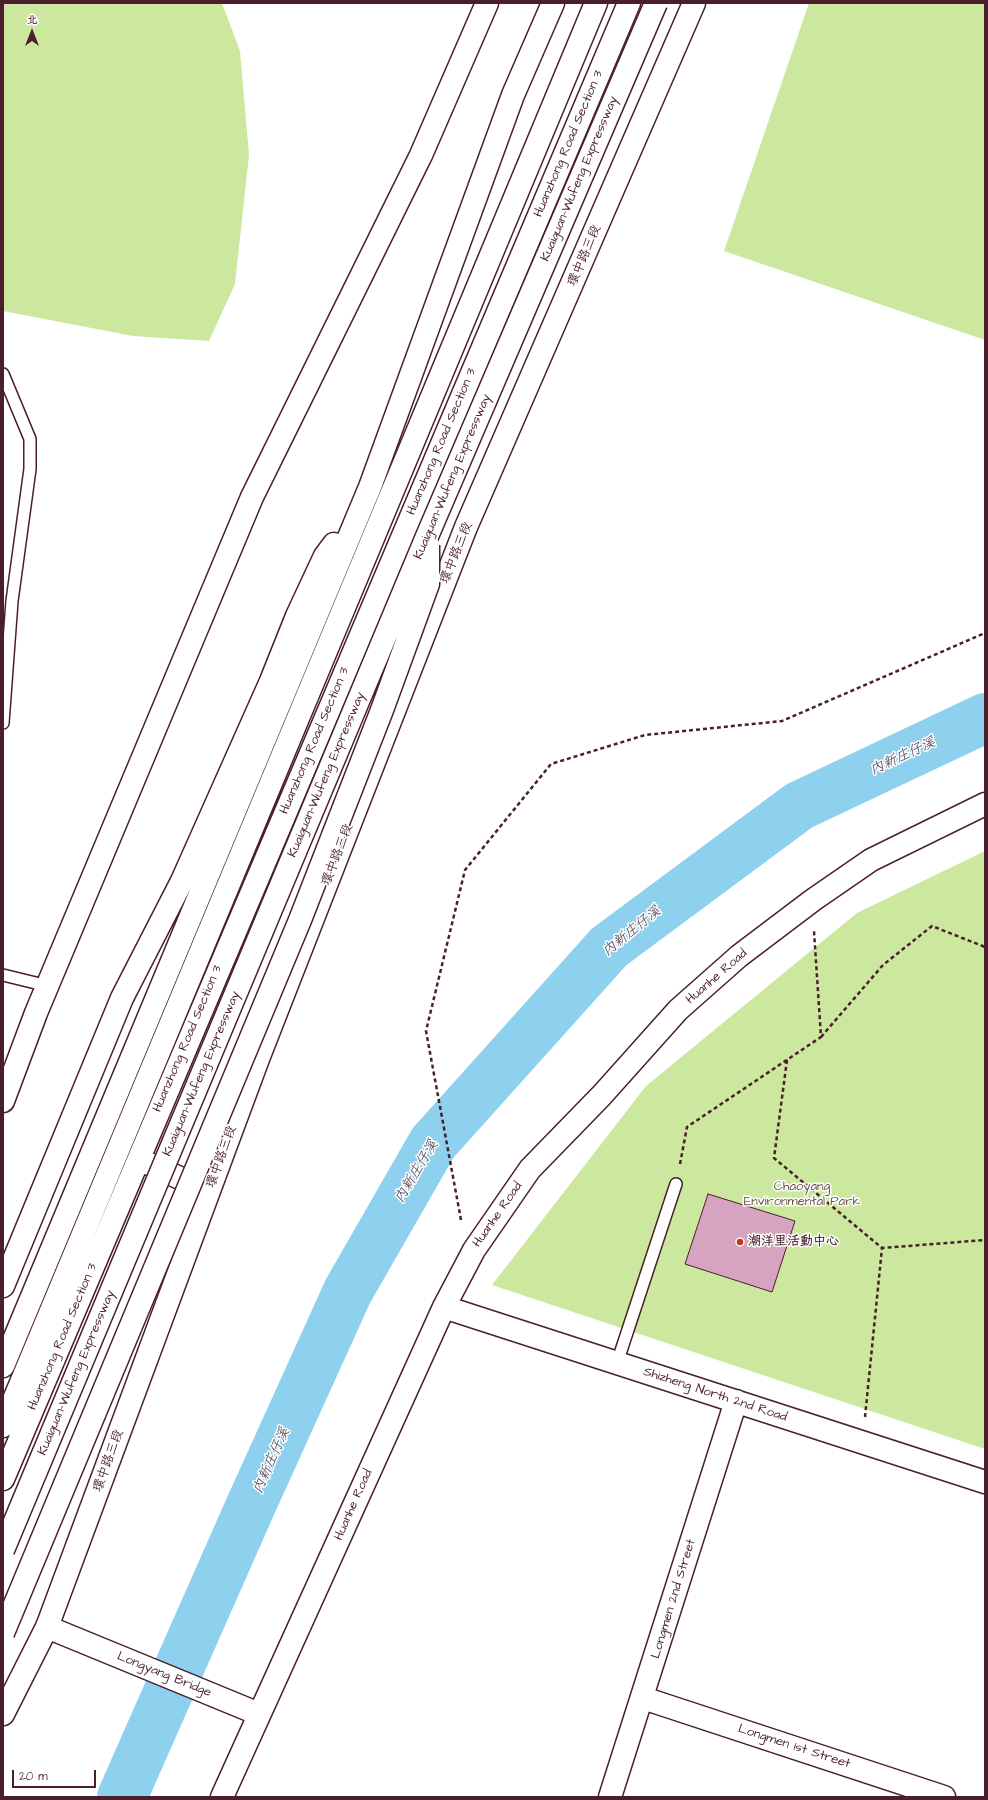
<!DOCTYPE html>
<html>
<head>
<meta charset="utf-8">
<style>
  body { margin:0 }
  #map { position:relative; width:988px; height:1800px; overflow:hidden; background:#fff; font-family:"Architects Daughter","LXGW WenKai TC",sans-serif }
  canvas { display:block }
  .frame { position:absolute; inset:0; border:4px solid #4a1f2b; pointer-events:none }
  .north { position:absolute; left:12px; top:12px; width:40px; height:40px; -webkit-text-stroke:3px #fff; paint-order:stroke; rotate:0deg; font-size:11px; font-weight:700; line-height:16px; text-align:center; color:#4a1f2b }
  .north::after { content:''; display:block; margin:auto; width:14px; height:18px; background:#4a1f2b; clip-path:polygon(50% 0,100% 100%,50% 72%,0 100%) }
  .scale { position:absolute; left:12px; top:1770px; width:84px; height:18px; box-sizing:border-box; border:2px solid #4a1f2b; border-top:0; padding-left:5px; font-size:12px; line-height:14px; white-space:nowrap; color:#4a1f2b; -webkit-text-stroke:3px #fff; paint-order:stroke }
</style>
</head>
<body>
<div id="map">
<canvas width="988" height="1800"></canvas>
<div class="frame"></div>
<div class="north">北</div>
<div class="scale">20 m</div>
</div>
<script>
const c = document.querySelector('canvas').getContext('2d');
c.lineJoin = 'round';
function fill(path, color) {
  c.fillStyle = color;
  c.fill(path, 'evenodd');
}
function toPath(rows) {
  const path = new Path2D();
  for (const r of rows) {
    path.moveTo(r[0], r[1]);
    for (let i = 2; i < r.length; i += 2) path.lineTo(r[i], r[i + 1]);
  }
  return path;
}
function trace(path, color, width, dash) {
  c.strokeStyle = color;
  c.lineWidth = width;
  c.lineCap = dash ? 'butt' : 'round';
  c.setLineDash(dash || []);
  c.stroke(path);
}
function drawText(font, color, halo, rows, align = 'center') {
  c.font = font + ' "Architects Daughter","LXGW WenKai TC",sans-serif';
  c.lineWidth = 3;
  c.setLineDash([]);
  c.textBaseline = 'middle';
  c.strokeStyle = halo;
  c.fillStyle = color;
  for (const [text, x, y, turn = 0] of rows) {
    c.save();
    c.translate(x, y);
    c.rotate((+turn || 0) * Math.PI / 180);
    c.textAlign = isNaN(turn) ? turn : align;
    if (halo) c.strokeText(text, 0, 0);
    c.fillText(text, 0, 0);
    c.restore();
  }
}
const green = toPath([
  [3,3,222,3,240,51,249,155,235,284,209,341,133,336,3,311],
  [809,3,985,3,985,340,724,251],
  [985,851,985,1449,492,1285,646,1086,857,913]
]);
const river = toPath([
  [122,1797,251,1505,348,1291,433,1143,609,947,799,806,985,718]
]);
const building = toPath([
  [708,1194,795,1221,772,1292,685,1264,708,1194]
]);
const path = toPath([
  [821,1037,883,965,932,926,985,947],
  [787,1060,774,1158,882,1248,985,1240],
  [680,1164,687,1127,821,1037,814,931],
  [461,1220,426,1031,465,870,551,764,645,735,782,721,985,633],
  [865,1417,882,1248]
]);
const service = toPath([
  [3,374,30,439,30,469,12,601,3,723],
  [3,975,48,986],
  [617,1363,676,1184]
]);
const minor = toPath([
  [444,1307,985,1482],
  [47,1627,259,1714],
  [643,1698,944,1797],
  [222,1797,444,1307,474,1250,530,1169,602,1095,678,1010,739,956,813,900,871,860,985,804],
  [610,1797,736,1401]
]);
const tertiary = toPath([
  [3,1101,36,1013,252,497,421,155,487,3],
  [145,1162,208,1191],
  [3,1426,596,3],
  [3,1479,629,3],
  [3,1714,47,1627,258,1059,466,527,694,3]
]);
const trunk = toPath([
  [3,1286,122,998,182,881,271,681,297,616,325,556,334,544],
  [3,1366,370,487,513,95,553,3]
]);
const trunkBridge = toPath([
  [3,1550,428,534,656,3],
  [3,1633,300,920,382,710,428,584,428,545]
]);
const markers = [
  [740,1242,4,"#c8321e"]
];
const streetNames = [
  ["Huanzhong Road Section 3",569,144,-67],
  ["Kuaiguan-Wufeng Expressway",580,179,-67],
  ["環中路三段",585,256,-67],
  ["Huanzhong Road Section 3",442,442,-67],
  ["Kuaiguan-Wufeng Expressway",453,477,-67],
  ["環中路三段",457,553,-68],
  ["Huanzhong Road Section 3",315,741,-67],
  ["Kuaiguan-Wufeng Expressway",327,775,-67],
  ["環中路三段",338,855,-69],
  ["Huanhe Road",717,977,-41],
  ["Huanzhong Road Section 3",188,1039,-67],
  ["Kuaiguan-Wufeng Expressway",202,1074,-67],
  ["環中路三段",222,1157,-70],
  ["Huanhe Road",498,1215,-55],
  ["Huanzhong Road Section 3",63,1337,-67],
  ["Kuaiguan-Wufeng Expressway",77,1373,-67],
  ["Shizheng North 2nd Road",715,1395,18],
  ["環中路三段",109,1461,-70],
  ["Huanhe Road",354,1505,-66],
  ["Longmen 2nd Street",674,1599,-73],
  ["Longyang Bridge",164,1675,22],
  ["Longmen 1st Street",794,1747,18]
];
const parkNames = [
  ["Chaoyang",802,1187],
  ["Environmental Park",802,1202]
];
const poiNames = [
  ["潮洋里活動中心",748,1242]
];
const waterNames = [
  ["內新庄仔溪",903,757,-25],
  ["內新庄仔溪",632,932,-39],
  ["內新庄仔溪",417,1172,-59],
  ["內新庄仔溪",272,1461,-66]
];
fill(green, '#cce79e');
trace(river, '#8dd1ee', 50);
fill(building, '#d6a4c0');
trace(building, '#4a1f2b', 1);
trace(service, '#4a1f2b', 14);
trace(minor, '#4a1f2b', 25);
trace(tertiary, '#4a1f2b', 25);
trace(trunk, '#4a1f2b', 25);
trace(path, '#4a1f2b', 2.5, [4, 3]);
trace(service, '#fff', 11);
trace(minor, '#fff', 22);
trace(tertiary, '#fff', 22);
trace(trunk, '#fff', 22);
trace(trunkBridge, '#4a1f2b', 25, []);
trace(trunkBridge, '#fff', 22);
for (const [x, y, r, color] of markers) {
  const dot = new Path2D();
  dot.arc(x, y, r, 0, 2 * Math.PI);
  c.fillStyle = color;
  c.fill(dot);
  trace(dot, '#fff', 1.5);
}
drawText('13px', '#4a1f2b', '#fff', streetNames);
drawText('13px', '#6a5148', '#fff', parkNames);
drawText('bold 13px', '#4a1f2b', '#fff', poiNames, 'left');
drawText('italic 14px', '#5e5466', '#fff', waterNames);
</script>
</body>
</html>
